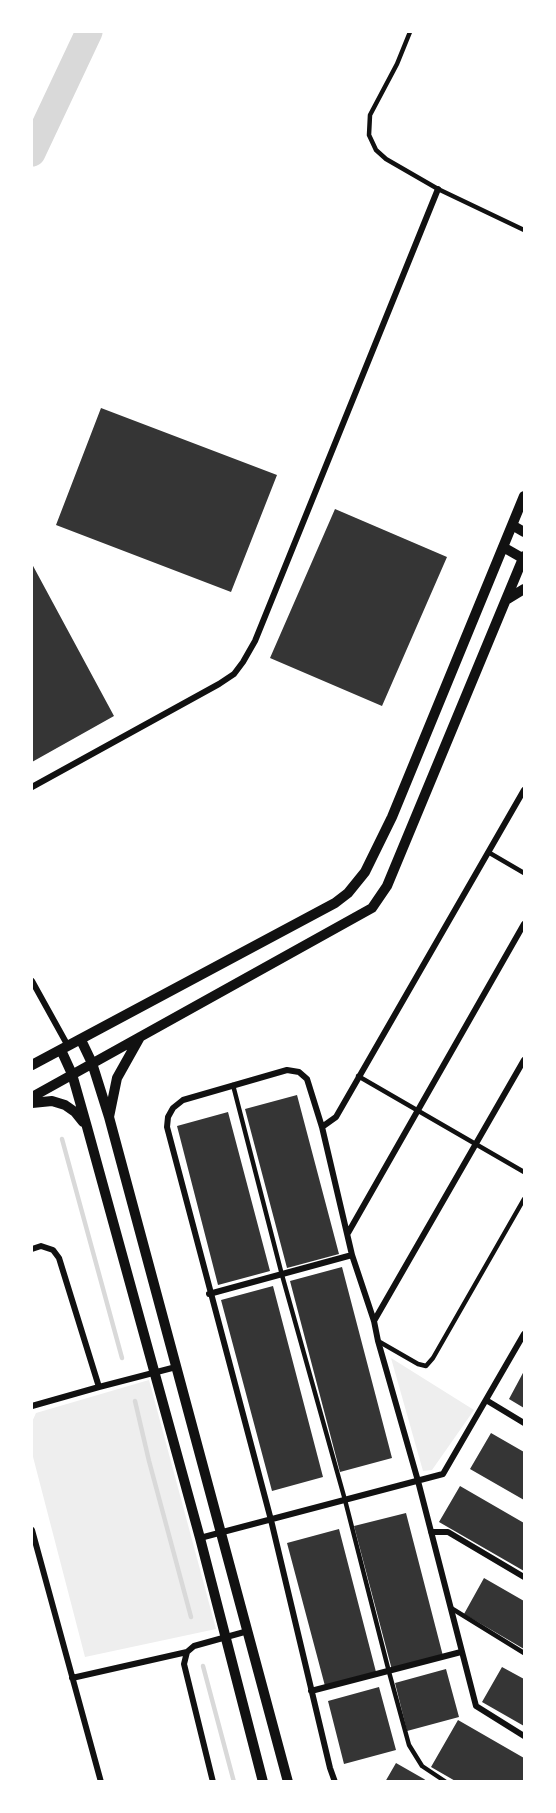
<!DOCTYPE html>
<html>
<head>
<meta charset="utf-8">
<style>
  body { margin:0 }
  #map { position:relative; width:556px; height:1813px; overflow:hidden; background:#fff; font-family:"IBM Plex Sans",sans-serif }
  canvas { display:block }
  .frame { position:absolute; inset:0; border:33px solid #fff; pointer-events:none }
</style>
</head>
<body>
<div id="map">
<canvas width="556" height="1813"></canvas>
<div class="frame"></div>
</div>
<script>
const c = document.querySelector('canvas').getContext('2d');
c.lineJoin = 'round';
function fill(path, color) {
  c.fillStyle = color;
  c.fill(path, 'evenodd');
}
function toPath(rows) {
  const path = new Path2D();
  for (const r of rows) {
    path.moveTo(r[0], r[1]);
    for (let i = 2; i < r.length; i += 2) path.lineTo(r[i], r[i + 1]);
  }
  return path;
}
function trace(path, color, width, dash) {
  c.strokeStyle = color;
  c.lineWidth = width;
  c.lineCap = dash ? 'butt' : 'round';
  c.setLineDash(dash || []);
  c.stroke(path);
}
const green = toPath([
  [391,1358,474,1410,432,1470,423,1471],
  [149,1380,216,1629,85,1657,32,1453,32,1422,36,1413]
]);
const stream = toPath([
  [62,1139,122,1358],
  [135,1401,149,1461,191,1617],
  [203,1666,234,1782]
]);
const river = toPath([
  [32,153,89,32]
]);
const building = toPath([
  [101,408,277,475,231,592,56,525],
  [335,509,447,557,382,706,270,658],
  [32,564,114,716,32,762],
  [297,1095,339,1254,287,1268,245,1109],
  [228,1112,270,1271,218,1285,177,1126],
  [342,1267,392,1458,340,1472,290,1281],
  [273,1286,323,1477,272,1491,221,1300],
  [524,1371,524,1408,509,1399],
  [491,1433,524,1452,524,1500,470,1469],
  [460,1486,524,1523,524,1571,439,1522],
  [406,1513,443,1656,392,1670,354,1526],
  [339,1529,376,1672,325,1686,287,1543],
  [484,1578,524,1601,524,1649,464,1614],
  [502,1667,524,1679,524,1726,482,1702],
  [446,1669,459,1717,407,1731,395,1683],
  [379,1687,396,1750,344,1764,328,1701],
  [458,1720,524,1758,524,1782,457,1782,431,1767],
  [396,1763,424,1779,428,1782,385,1782]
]);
const service = toPath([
  [410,32,397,64,370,115,369,135,376,150,386,159,438,189,524,230],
  [488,852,524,873],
  [358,1076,524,1172],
  [233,1085,282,1275,345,1500,389,1672,409,1745,422,1766,446,1782],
  [378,1341,418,1364,426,1366,433,1358,524,1199],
  [451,1608,524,1653]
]);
const minor = toPath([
  [32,787,219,684,234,674,243,662,255,641,438,189],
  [32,981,68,1046],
  [322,1127,336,1117,524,790],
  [348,1233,524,924],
  [32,1249,41,1246,53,1250,59,1258,99,1387,32,1406],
  [209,1294,352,1255],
  [374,1321,524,1060],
  [99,1387,176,1367],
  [486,1400,524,1423],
  [32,1530,101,1782],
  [431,1532,448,1532,524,1577],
  [200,1538,443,1474,524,1334],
  [72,1678,187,1652],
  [311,1691,461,1652],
  [213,1782,184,1664,187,1652,194,1646,248,1631],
  [335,1782,330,1768,271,1520,167,1127,168,1117,173,1108,183,1100,287,1070,299,1072,307,1079,322,1127,352,1255,374,1321,378,1341,418,1481,476,1706,524,1736]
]);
const tertiary = toPath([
  [512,525,524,532],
  [503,547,524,559],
  [506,600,524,589],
  [81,1040,92,1063,109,1117,288,1782],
  [61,1050,72,1074,87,1127,200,1538,263,1782],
  [32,1065,335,903,348,893,365,872,392,817,524,496],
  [32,1097,372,908,387,886,524,556],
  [32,1103,52,1101,65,1105,75,1112,83,1122],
  [109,1117,117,1078,140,1037]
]);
fill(green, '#eee');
trace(stream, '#d9d9d9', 4.5);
trace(river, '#d9d9d9', 27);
fill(building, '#353535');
trace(service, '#111', 4.5);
trace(minor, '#111', 6);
trace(tertiary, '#111', 10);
</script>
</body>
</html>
